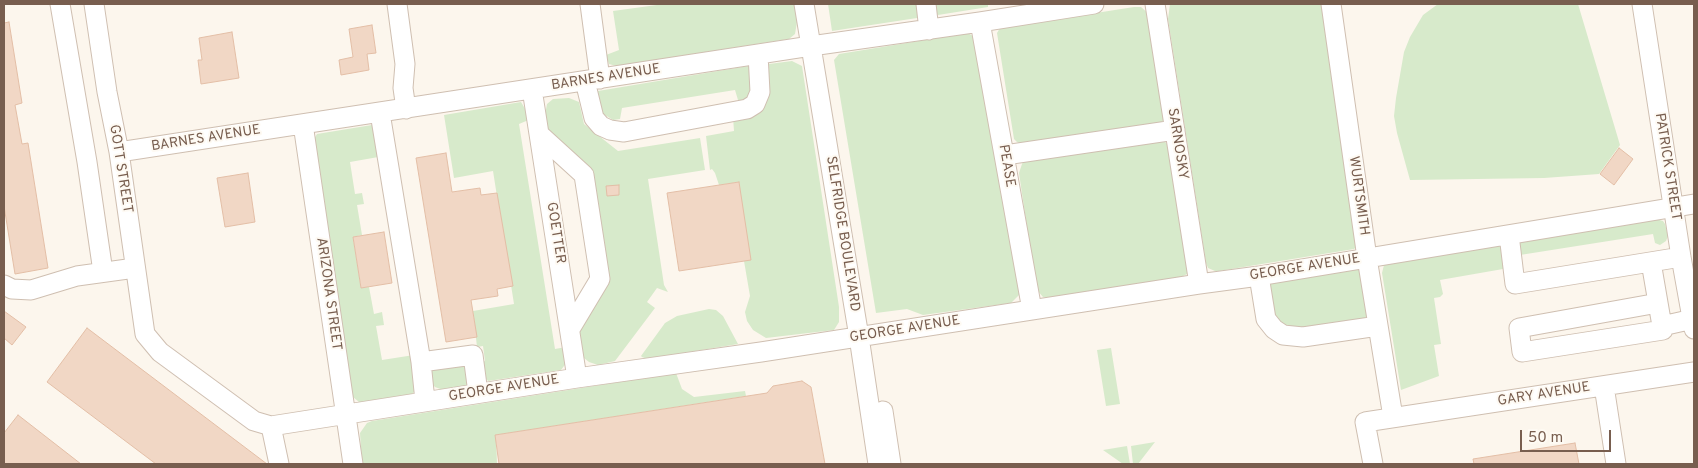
<!DOCTYPE html>
<html>
<head>
<meta charset="utf-8">
<style>
  body { margin:0 }
  #map { position:relative; width:1698px; height:468px; overflow:hidden; background:#fcf6ed; font-family:Overpass,sans-serif }
  canvas { display:block }
  .frame { position:absolute; inset:0; border:5px solid #785e4f; pointer-events:none }
  .scale { position:absolute; left:1520px; top:430px; width:91px; height:22px; box-sizing:border-box; border:2px solid #785e4f; border-top:0; padding-left:6px; font-size:15px; line-height:18px; white-space:nowrap; color:#785e4f; -webkit-text-stroke:4px #fefaf3; paint-order:stroke }
</style>
</head>
<body>
<div id="map">
<canvas width="1698" height="468"></canvas>
<div class="frame"></div>
<div class="scale">50 m</div>
</div>
<script>
const c = document.querySelector('canvas').getContext('2d');
c.lineJoin = 'round';
function fill(path, color) {
  c.fillStyle = color;
  c.fill(path, 'evenodd');
}
function toPath(rows) {
  const path = new Path2D();
  for (const r of rows) {
    path.moveTo(r[0], r[1]);
    for (let i = 2; i < r.length; i += 2) path.lineTo(r[i], r[i + 1]);
  }
  return path;
}
function trace(path, color, width, dash) {
  c.strokeStyle = color;
  c.lineWidth = width;
  c.lineCap = dash ? 'butt' : 'round';
  c.setLineDash(dash || []);
  c.stroke(path);
}
function drawText(font, color, halo, rows, align = 'center') {
  c.font = font + ' Overpass,sans-serif';
  c.lineWidth = 4;
  c.setLineDash([]);
  c.textBaseline = 'middle';
  c.strokeStyle = halo;
  c.fillStyle = color;
  for (const [text, x, y, turn = 0] of rows) {
    c.save();
    c.translate(x, y);
    c.rotate((+turn || 0) * Math.PI / 180);
    c.textAlign = isNaN(turn) ? turn : align;
    if (halo) c.strokeText(text, 0, 0);
    c.fillText(text, 0, 0);
    c.restore();
  }
}
const green = toPath([
  [664,4,794,4,797,22,795,34,789,39,616,66,609,64,606,55,619,50,613,11],
  [828,4,988,4,988,7,938,15,933,9,918,11,917,18,832,31],
  [1170,4,1323,4,1357,246,1354,249,1219,271,1215,271,1208,268,1206,263,1168,19],
  [1438,4,1578,4,1620,145,1599,174,1544,178,1410,180,1397,133,1394,116,1396,98,1404,52,1410,37,1423,15],
  [1134,7,1141,7,1150,15,1164,120,1160,124,1021,144,1017,142,1014,139,997,33,1000,28],
  [968,33,976,38,1021,293,1011,303,923,315,907,309,876,313,834,60,839,54],
  [792,61,802,66,839,307,839,322,834,330,766,338,753,330,747,321,745,312,750,296,744,261,739,182,719,185,715,173,712,169,710,170,706,136,734,131,733,117,753,113,769,64],
  [748,66,752,70,751,94,742,101,738,100,735,90,622,108,620,119,613,120,597,110,598,91],
  [569,98,579,102,584,124,618,151,700,138,705,170,648,179,664,285,668,292,657,288,647,302,655,308,615,361,598,365,589,362,584,358,580,347,578,327,605,280,589,171,547,128,545,115,547,104,553,99],
  [521,102,531,119,519,124,555,349,566,347,567,362,561,370,488,381,481,372,479,363,485,361,483,346,477,347,473,311,514,304,493,171,454,178,444,115],
  [372,125,378,130,384,156,350,162,355,194,362,193,364,204,357,205,362,235,353,237,361,288,369,287,374,314,382,312,384,325,376,326,382,360,414,355,415,391,410,396,367,403,359,402,353,397,349,390,311,144,317,134],
  [1160,141,1164,141,1168,145,1189,271,1187,274,1181,277,1048,298,1043,297,1036,289,1019,173,1022,164,1024,160],
  [1656,219,1663,221,1665,224,1668,236,1666,241,1660,245,1655,243,1653,234,1520,255,1519,244,1521,241],
  [1496,244,1502,248,1505,266,1503,269,1440,280,1443,294,1440,297,1434,298,1441,344,1434,345,1439,376,1401,390,1382,273,1384,265,1388,262],
  [1352,266,1362,269,1369,320,1297,332,1276,323,1266,282],
  [709,309,716,310,723,316,738,344,647,359,642,357,641,356,665,323,677,316],
  [1111,348,1120,404,1106,406,1097,350],
  [465,362,469,383,466,386,443,390,435,387,429,381,428,370],
  [676,373,682,389,694,397,745,391,746,396,496,435,497,464,362,464,360,433,367,423,372,421],
  [1155,442,1138,464,1133,464,1131,446],
  [1127,446,1130,464,1123,464,1103,450]
]);
const building = toPath([
  [9,22,22,103,15,105,22,144,28,143,48,268,15,274,4,206,4,23,9,22],
  [372,25,376,53,367,54,369,70,341,75,339,60,353,57,349,29,372,25],
  [232,32,239,78,201,84,198,60,202,60,199,38,232,32],
  [1619,148,1633,159,1614,185,1600,174,1619,148],
  [446,153,452,192,480,188,481,195,497,193,513,286,497,289,498,296,471,300,477,337,446,342,416,158,446,153],
  [248,173,255,222,225,227,217,178,248,173],
  [739,182,751,260,679,271,667,193,739,182],
  [619,185,619,195,607,196,606,186,619,185],
  [384,232,392,283,361,288,353,237,384,232],
  [4,311,26,327,12,345,4,338,4,311],
  [87,328,267,464,156,464,47,382,87,328],
  [802,381,811,387,825,464,499,464,495,435,767,393,773,386,802,381],
  [18,415,81,464,4,464,4,433,18,415],
  [1575,443,1579,464,1474,464,1473,459,1575,443]
]);
const minor = toPath([
  [60,4,87,162,103,272],
  [94,4,107,92,119,152,145,334,160,352,254,421,271,426,577,378,761,352,1199,284,1259,276,1694,204],
  [397,4,405,64,403,88,406,109],
  [590,4,600,79],
  [804,4,859,337,878,464],
  [926,4,929,30],
  [1155,4,1199,284],
  [1331,4,1367,258,1393,417],
  [1642,4,1681,257,1694,329],
  [980,22,1032,310],
  [585,81,594,118,601,126,610,130,624,132,747,109,755,104,760,92,758,54],
  [532,89,577,378],
  [380,113,421,362],
  [303,124,353,464],
  [539,134,584,175,600,279,570,329],
  [119,152,811,46,980,22,1094,4],
  [1005,155,1175,130],
  [1509,235,1515,284,1681,257],
  [1651,262,1662,326,1693,319],
  [1259,276,1266,319,1274,329,1283,335,1303,337,1378,326],
  [4,285,12,289,31,290,77,276,135,268],
  [1658,303,1519,328,1522,352,1663,330,1662,326],
  [1604,386,1616,464],
  [425,401,421,362,473,355,478,393],
  [883,411,891,464],
  [271,426,279,464],
  [1373,464,1365,422,1694,372]
]);
const streetNames = [
  ["BARNES AVENUE",606,78,-9],
  ["BARNES AVENUE",206,139,-9],
  ["SARNOSKY",1177,144,81],
  ["PEASE",1006,166,80],
  ["PATRICK STREET",1667,167,81],
  ["GOTT STREET",120,169,81],
  ["WURTSMITH",1358,196,82],
  ["GOETTER",555,233,81],
  ["SELFRIDGE BOULEVARD",842,234,81],
  ["GEORGE AVENUE",1305,268,-9],
  ["ARIZONA STREET",328,294,82],
  ["GEORGE AVENUE",905,330,-9],
  ["GEORGE AVENUE",504,389,-9],
  ["GARY AVENUE",1544,395,-9]
];
fill(green, '#d7eacb');
fill(building, '#f1d7c5');
trace(building, '#e3bea6', 1);
trace(minor, '#cfbfb1', 21);
trace(minor, '#fff', 19);
drawText('14px', '#785e4f', '#fefaf3', streetNames);
</script>
</body>
</html>
